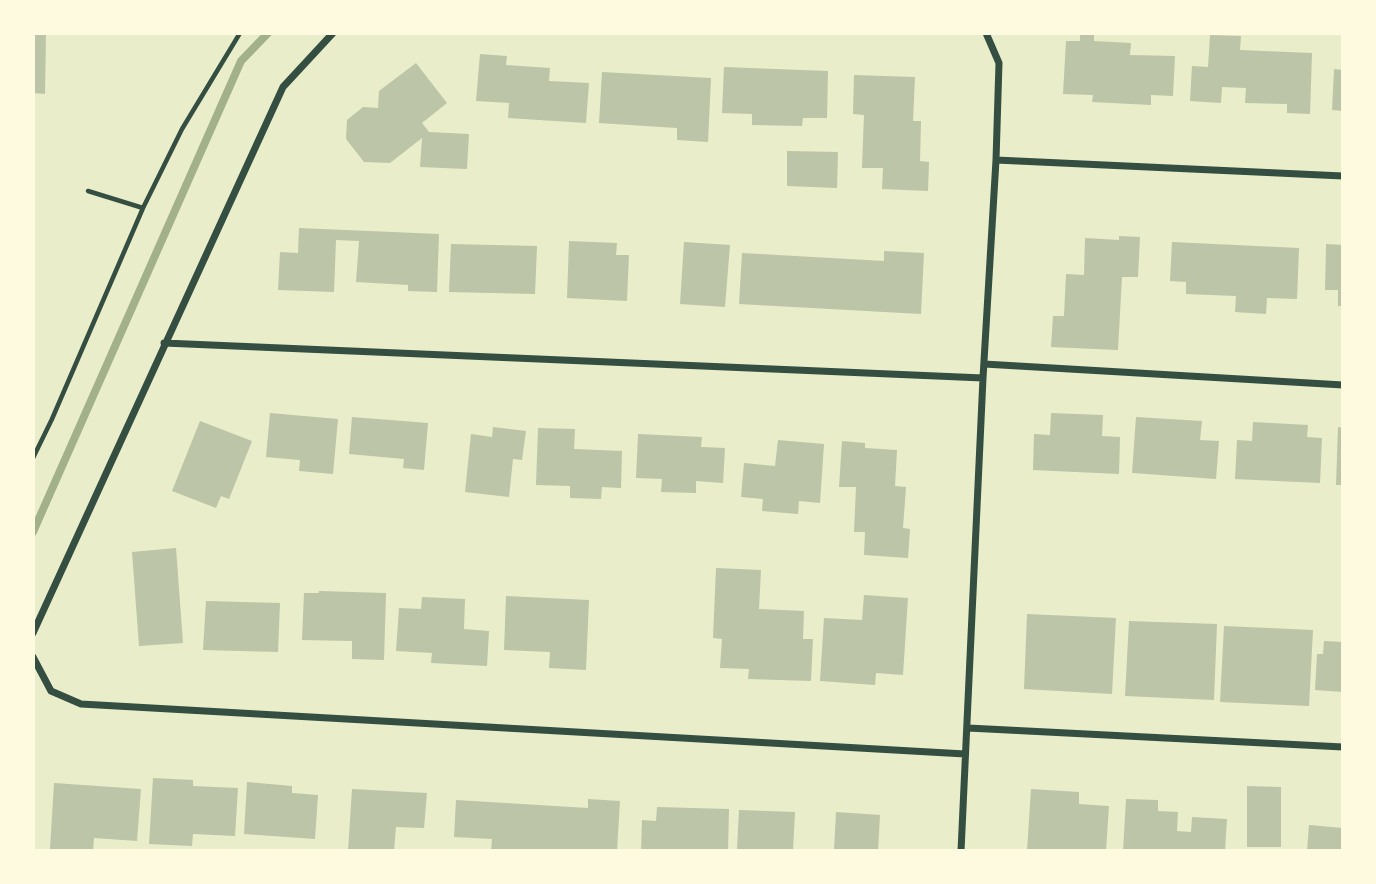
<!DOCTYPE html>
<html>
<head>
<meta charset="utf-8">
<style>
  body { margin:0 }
  #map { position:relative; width:1376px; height:884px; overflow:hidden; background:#e9edc9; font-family:Helvetica,sans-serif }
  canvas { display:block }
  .frame { position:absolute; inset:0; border:35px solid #fefae0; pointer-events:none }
</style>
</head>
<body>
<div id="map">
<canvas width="1376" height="884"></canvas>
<div class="frame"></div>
</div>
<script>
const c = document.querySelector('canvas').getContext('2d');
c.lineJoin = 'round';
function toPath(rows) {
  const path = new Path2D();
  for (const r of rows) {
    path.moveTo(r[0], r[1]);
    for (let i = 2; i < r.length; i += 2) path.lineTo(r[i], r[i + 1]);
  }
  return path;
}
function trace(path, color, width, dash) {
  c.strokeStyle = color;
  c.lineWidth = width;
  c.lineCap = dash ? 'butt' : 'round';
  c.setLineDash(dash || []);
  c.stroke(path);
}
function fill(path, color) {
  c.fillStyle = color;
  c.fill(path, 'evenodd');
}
const stream = toPath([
  [33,532,241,61,268,33]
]);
const building = toPath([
  [33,33,46,33,45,94,33,93],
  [1080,33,1094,33,1094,41,1131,43,1130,55,1175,56,1173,96,1151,95,1151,105,1092,102,1093,95,1063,94,1066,41,1080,41],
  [1210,35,1241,36,1240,50,1312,53,1310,114,1287,113,1287,104,1245,103,1246,88,1222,87,1221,103,1190,101,1192,66,1208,67],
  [480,54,507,56,506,65,550,68,549,81,589,83,586,123,508,118,509,103,476,101],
  [416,63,447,103,422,123,429,132,469,134,467,169,420,167,422,138,390,163,364,162,346,139,347,120,363,107,378,108,379,91],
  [724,67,828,71,827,118,803,118,802,126,752,125,752,114,722,113],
  [1334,69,1343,70,1343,111,1332,110],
  [602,72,711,78,708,142,677,140,677,128,599,123],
  [854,75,915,77,913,121,921,121,920,161,929,162,928,191,882,189,883,168,862,168,864,115,853,114],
  [787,151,838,152,837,188,787,186],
  [299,228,439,234,437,292,408,291,408,285,356,282,359,241,336,240,334,292,278,290,280,252,298,253],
  [1119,236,1140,237,1138,277,1122,277,1118,350,1051,347,1053,316,1064,316,1066,274,1084,275,1085,238,1119,240],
  [569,241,617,243,616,255,629,255,627,301,567,298],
  [684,242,730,245,725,307,680,304],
  [1172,242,1299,248,1297,299,1267,298,1266,314,1235,312,1236,296,1186,294,1186,282,1170,281],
  [451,244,537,246,535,294,449,292],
  [1326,244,1343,245,1343,306,1338,306,1338,290,1325,290],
  [884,251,924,253,921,314,739,304,742,253,884,261],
  [270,413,338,419,333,474,299,471,300,460,266,457],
  [1051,413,1103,415,1102,436,1120,437,1119,474,1033,470,1034,434,1050,435],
  [352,417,428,423,424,470,403,468,404,459,349,454],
  [1136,417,1202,421,1200,440,1219,441,1216,479,1132,473],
  [200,421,252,441,229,499,221,496,216,508,172,491],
  [1253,422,1308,425,1307,437,1322,438,1320,483,1235,479,1237,440,1252,441],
  [493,427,526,431,522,460,513,459,509,497,465,492,471,434,492,437],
  [1338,427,1343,428,1343,485,1336,485],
  [538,428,575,429,574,449,622,451,621,488,602,487,601,499,570,498,570,486,536,485],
  [638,434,702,437,701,447,725,448,723,483,696,481,696,493,661,492,662,479,636,478],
  [778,440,824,444,820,503,799,501,798,514,762,511,763,499,741,497,744,463,775,466],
  [842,441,865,443,865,448,897,450,895,486,906,487,903,528,910,529,908,558,864,555,865,532,854,532,856,487,839,487],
  [176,548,183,643,139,646,132,552],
  [716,568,761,570,759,609,804,611,803,639,813,639,811,681,748,679,749,669,720,668,722,639,713,638],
  [319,591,386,593,384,660,352,659,352,641,302,640,304,593,319,593],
  [864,595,908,598,903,675,876,673,875,685,820,681,824,618,862,620],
  [506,596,589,600,586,670,549,668,550,652,504,650],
  [422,597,465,599,464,629,489,631,487,666,431,663,432,653,396,651,399,608,421,609],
  [206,601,280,603,278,652,203,650],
  [1027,614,1116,618,1112,694,1024,689],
  [1129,621,1217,624,1214,700,1125,696],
  [1224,626,1313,630,1309,706,1220,702],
  [1324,641,1343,642,1343,692,1315,690,1317,654,1323,654],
  [153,778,193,780,193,786,238,788,235,836,193,834,192,846,149,844],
  [247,782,292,786,292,793,318,795,315,839,244,834],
  [54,783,141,789,137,841,94,838,93,851,50,849],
  [1247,786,1281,787,1281,847,1247,847],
  [352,789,427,793,424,828,396,827,394,851,348,851],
  [1031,789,1079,792,1079,804,1109,806,1106,851,1027,851],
  [588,799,620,801,617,851,491,851,492,839,454,837,456,800,588,808],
  [1126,799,1158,800,1158,811,1178,812,1177,831,1191,832,1192,817,1227,819,1225,851,1123,851],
  [657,807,729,809,728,851,641,851,642,820,656,821],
  [739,810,795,812,793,851,737,849],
  [836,812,880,815,878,851,834,851],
  [1309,825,1343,828,1343,851,1307,851]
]);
const path = toPath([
  [88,191,143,208],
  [33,458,52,419,143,208,182,129,240,33]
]);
const minor = toPath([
  [996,160,1343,176],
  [164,343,983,378],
  [984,364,1343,385],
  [33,633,283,87,333,33],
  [33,657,51,691,81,704,965,754],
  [968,728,1343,747],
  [961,851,983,378,996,160,999,63,986,33]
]);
trace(stream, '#a3b18a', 8);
fill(building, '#bcc5a7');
trace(path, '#344e41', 4.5);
trace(minor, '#344e41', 7);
</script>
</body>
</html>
